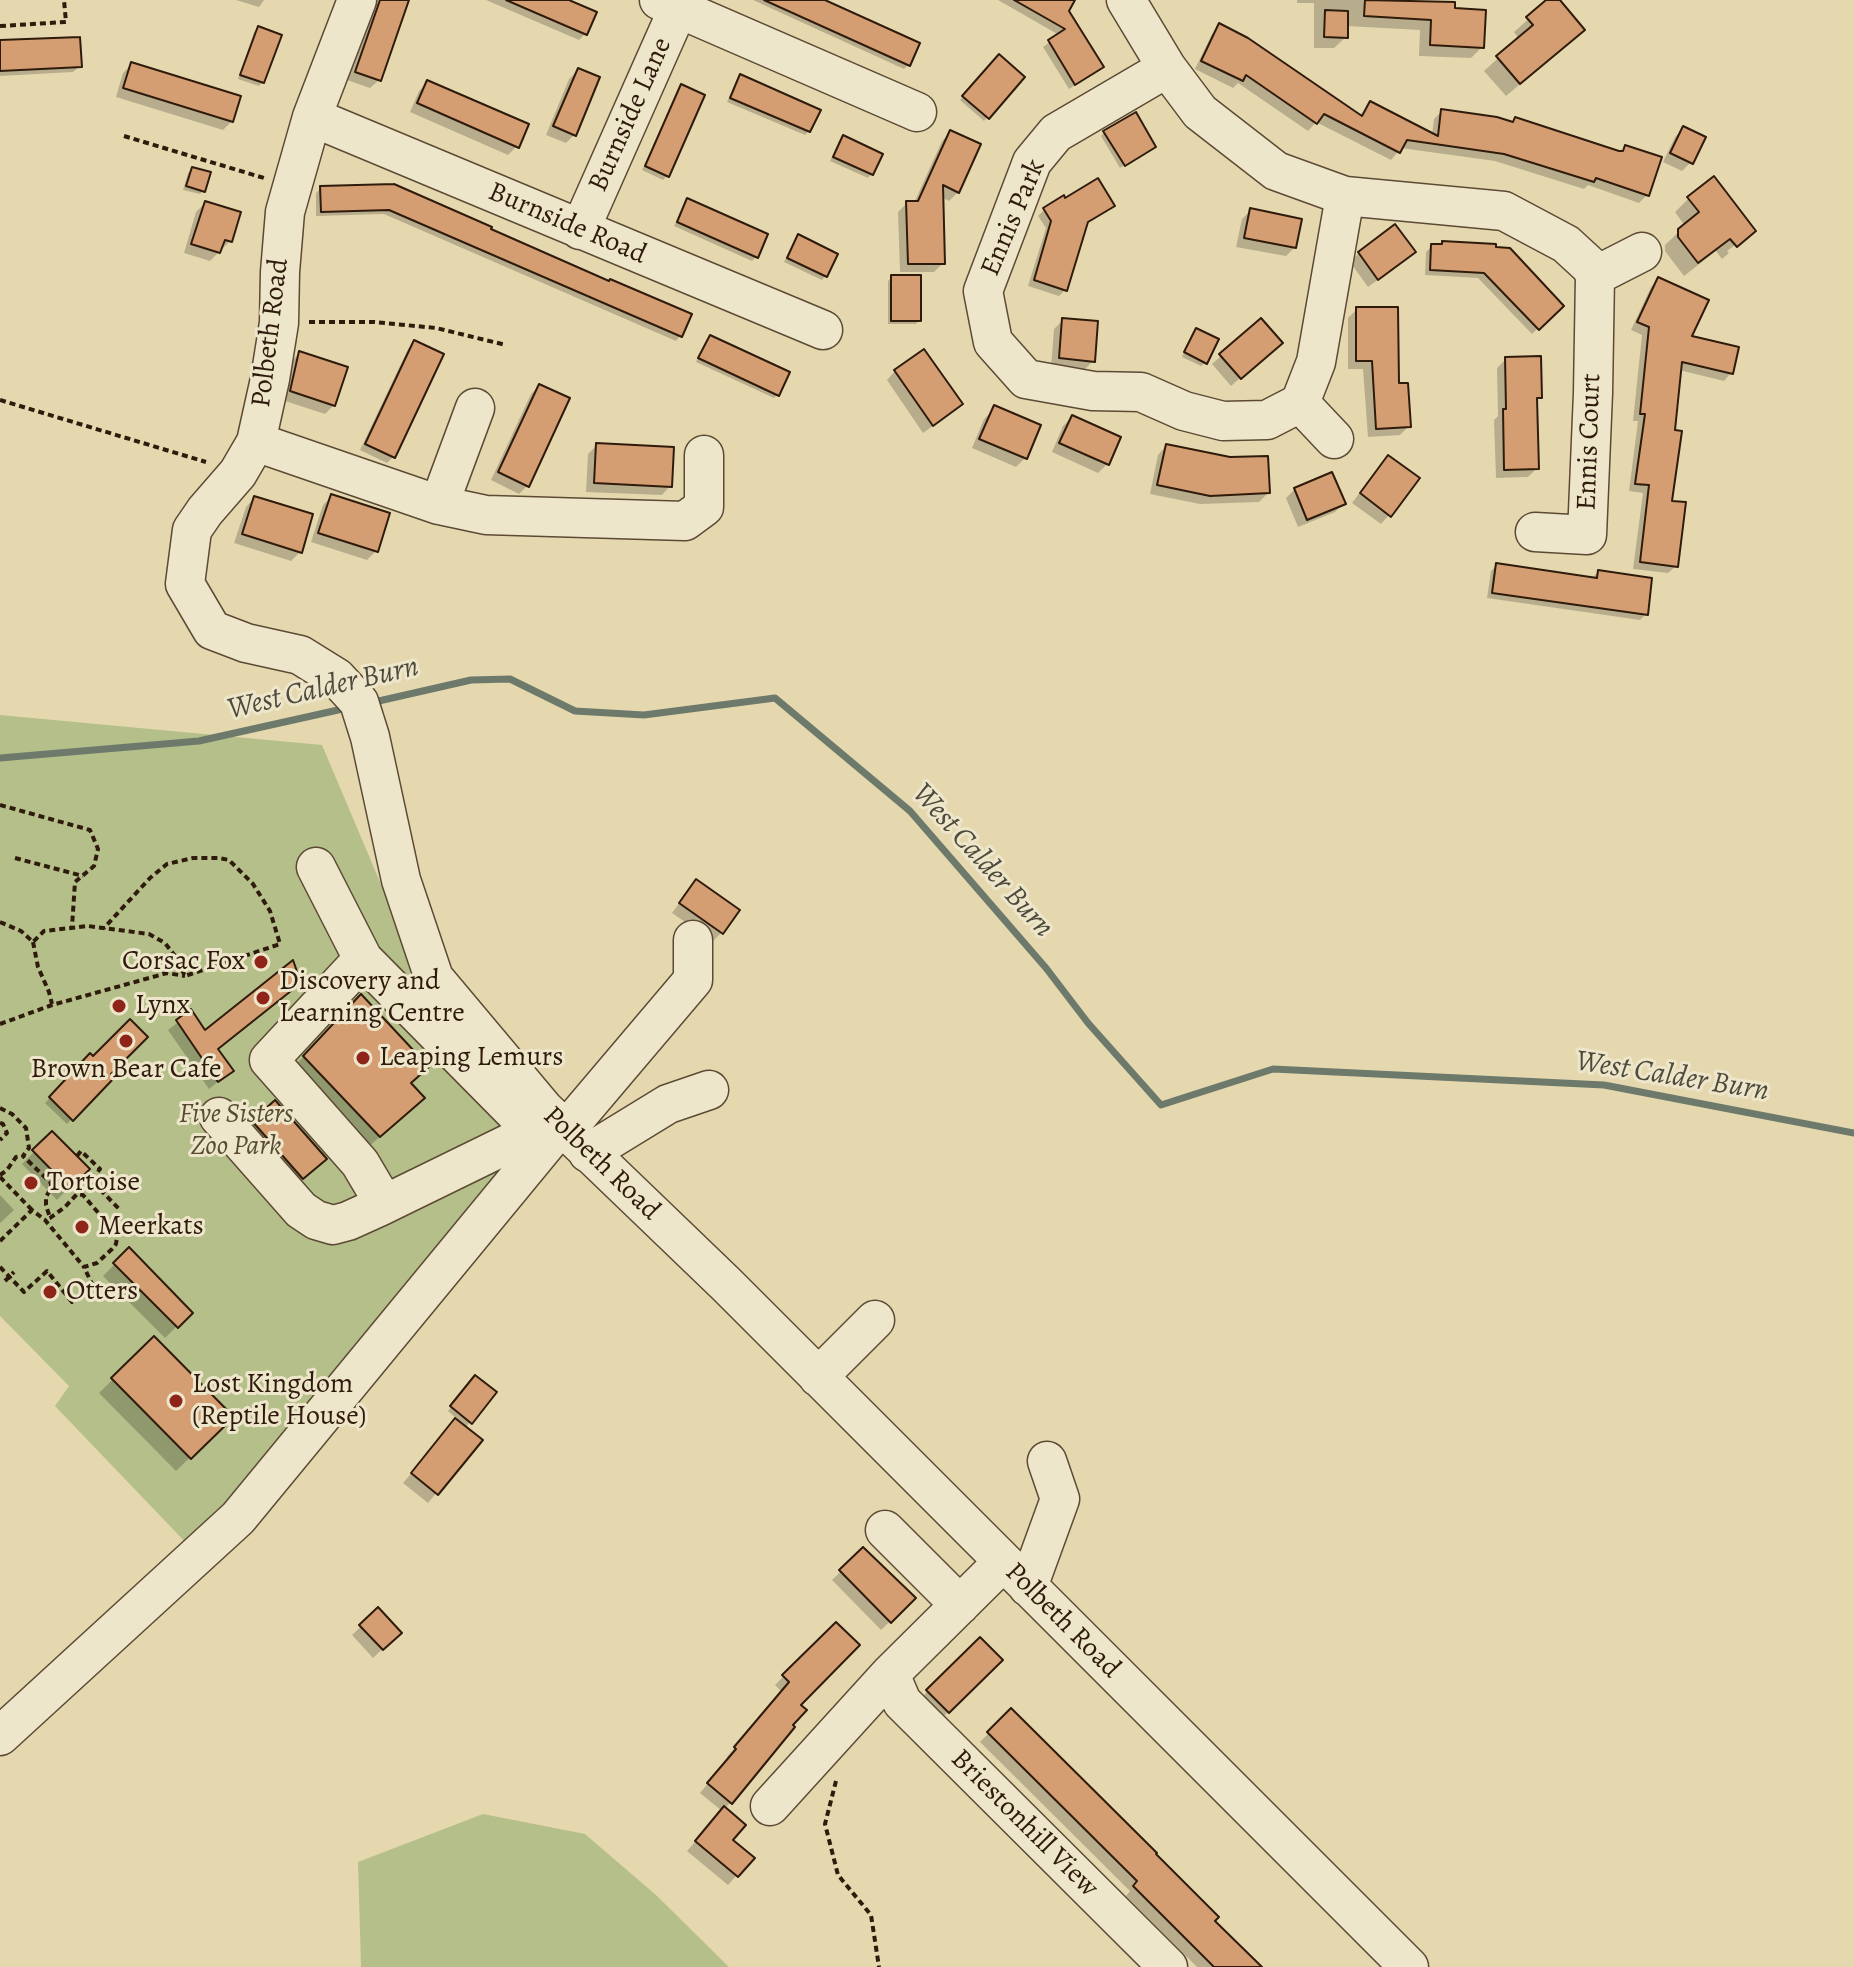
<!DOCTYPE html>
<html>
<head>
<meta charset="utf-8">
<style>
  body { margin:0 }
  canvas { display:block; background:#e5d8af }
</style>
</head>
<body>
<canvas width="1854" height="1967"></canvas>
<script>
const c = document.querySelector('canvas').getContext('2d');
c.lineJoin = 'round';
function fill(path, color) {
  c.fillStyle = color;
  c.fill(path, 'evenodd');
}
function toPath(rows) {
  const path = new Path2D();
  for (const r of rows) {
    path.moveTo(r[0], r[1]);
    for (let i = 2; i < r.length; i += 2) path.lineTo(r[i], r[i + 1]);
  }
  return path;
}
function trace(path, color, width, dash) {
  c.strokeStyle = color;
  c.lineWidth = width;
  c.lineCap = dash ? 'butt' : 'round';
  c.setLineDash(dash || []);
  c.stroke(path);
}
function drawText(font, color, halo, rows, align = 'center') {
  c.font = font + ' Alegreya,serif';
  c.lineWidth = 6;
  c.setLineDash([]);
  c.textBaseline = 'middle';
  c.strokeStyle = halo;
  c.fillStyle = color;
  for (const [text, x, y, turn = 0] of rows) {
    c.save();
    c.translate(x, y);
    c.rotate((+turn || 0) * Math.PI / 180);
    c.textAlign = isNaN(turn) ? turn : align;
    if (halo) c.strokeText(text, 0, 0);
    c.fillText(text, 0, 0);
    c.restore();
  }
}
const green = toPath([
  [0,715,322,745,424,986,533,1144,191,1548,55,1406,69,1386,0,1316],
  [483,1814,585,1834,656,1895,729,1967,361,1967,358,1862]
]);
const shadow = toPath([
  [236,0,264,0,259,7],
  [375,0,407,0,379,80,370,88,347,80],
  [486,0,564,0,585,34,579,40],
  [753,0,820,0,918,44,908,65,904,69],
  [998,0,1063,0,1067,11,1101,67,1095,73,1069,89,1043,47,1059,35],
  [1297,0,1411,0,1411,2,1453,10,1482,47,1471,58,1419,56,1420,30,1346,26,1346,37,1334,48,1314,48,1314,3,1297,3],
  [1550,0,1557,0,1569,43,1506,96,1484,71,1519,39,1514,32],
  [1220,26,1359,117,1370,103,1432,135,1434,119,1442,111,1511,123,1515,119,1620,153,1626,147,1647,195,1639,203,1588,185,1584,189,1495,161,1401,148,1391,160,1316,122,1308,131,1238,83,1233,88,1195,69,1212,34],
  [258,28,263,82,259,86,238,79,254,32],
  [0,42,80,66,73,72,0,76],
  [999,57,1022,78,984,121,960,100],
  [132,64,232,121,223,130,116,97,123,73],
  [578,70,574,135,566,143,546,135,569,79],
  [741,76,809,131,805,135,727,102,737,80],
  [428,82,517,146,508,155,410,112,419,91],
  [682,87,702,96,667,176,663,180,642,170,678,91],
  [1684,128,1691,162,1682,171,1663,162,1675,137],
  [951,132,958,192,949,201,941,197,943,263,934,272,900,272,898,212,907,203,914,203,942,141],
  [1105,132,1154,147,1120,168,1101,136],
  [843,137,880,155,871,174,868,178,830,161,839,141],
  [192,169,203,191,200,194,183,190,188,173],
  [321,188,489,230,609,283,680,336,676,341,384,214,316,216,316,193],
  [1688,199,1754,231,1742,243,1742,240,1727,251,1729,253,1722,259,1716,251,1684,276,1665,251,1665,245,1685,226,1675,212],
  [688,200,766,235,756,257,752,261,674,226,684,204],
  [205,203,230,241,210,261,184,253,196,212],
  [1112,206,1106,212,1085,225,1066,289,1059,296,1028,286,1046,228,1038,216,1045,209],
  [1251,210,1295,247,1286,256,1236,247,1242,219],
  [1395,227,1413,252,1404,261,1368,287,1350,262,1359,253],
  [799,237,825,276,822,280,784,262,795,241],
  [1443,243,1561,306,1532,334,1478,278,1425,275,1426,252,1432,246,1439,246],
  [892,277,919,320,916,324,888,324,888,281],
  [1659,279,1689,338,1731,373,1724,381,1679,370,1673,431,1670,502,1676,566,1668,573,1633,569,1643,493,1629,491,1638,421,1633,421,1642,335,1631,330,1651,287],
  [1357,309,1397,385,1409,426,1400,435,1368,437,1363,369,1348,369,1348,318],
  [1063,320,1093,361,1084,370,1051,367,1054,329],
  [1196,330,1205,363,1201,366,1182,357,1192,334],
  [710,337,777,395,774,398,696,362,706,341],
  [415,342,393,457,387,463,360,450,408,349],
  [1271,351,1231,386,1212,364,1221,356],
  [299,354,334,405,325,414,282,400,290,362],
  [1506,359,1540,397,1536,401,1537,468,1528,477,1496,478,1494,420,1498,416,1497,368],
  [895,371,960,404,951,413,923,433,887,380],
  [539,386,527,486,519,494,491,480,531,394],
  [993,410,1025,458,1016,467,972,448,984,419],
  [1072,417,1107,464,1098,473,1052,452,1063,426],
  [597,445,670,486,662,495,586,492,588,454],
  [1166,446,1268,493,1259,502,1200,504,1150,494,1158,455],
  [1388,457,1389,515,1381,524,1352,503,1380,466],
  [1295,489,1344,503,1335,512,1298,527,1286,498],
  [332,496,376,551,367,560,311,542,323,505],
  [254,498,300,552,291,561,234,543,246,507],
  [1497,565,1591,579,1598,572,1646,614,1640,620,1487,598,1491,571],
  [696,882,721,933,713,941,672,913,688,891],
  [191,1012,231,1071,209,1089,168,1030],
  [343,1015,409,1084,404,1116,360,1154,286,1075],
  [90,1056,112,1077,67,1124,45,1103],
  [275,1103,310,1172,288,1191,239,1136],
  [52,1134,87,1169,57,1200,22,1164],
  [0,1195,14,1210,0,1223],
  [129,1250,190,1313,165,1338,103,1276],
  [154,1339,231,1417,176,1471,99,1393],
  [472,1381,494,1393,465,1428,480,1441,428,1503,403,1483,457,1419,448,1411],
  [863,1550,913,1599,881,1630,832,1580],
  [378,1610,399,1633,373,1658,352,1635],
  [836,1624,798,1705,731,1802,724,1809,731,1840,752,1858,728,1885,687,1851,722,1811,700,1793,728,1759,727,1757,782,1692,775,1685],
  [980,1639,1000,1660,939,1721,919,1700],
  [1011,1711,1212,1921,1258,1967,1197,1967,1126,1896,1130,1891,980,1742]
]);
const stream = toPath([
  [370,703,471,680,510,679,575,711,644,715,775,698,910,811,1046,968,1088,1023,1161,1105,1273,1069,1604,1085,1854,1133],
  [0,758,199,741,347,708]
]);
const building = toPath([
  [380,0,409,0,381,81,355,72,380,0],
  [506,0,569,0,597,12,587,35,506,0],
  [764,0,825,0,920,43,910,66,764,0],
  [1014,0,1075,0,1069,11,1104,67,1075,85,1048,40,1065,29,1014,0],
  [1365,0,1455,2,1455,8,1486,10,1484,48,1430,45,1431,20,1364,16,1365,0],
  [1546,0,1560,0,1585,30,1520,84,1496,56,1533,25,1526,17,1546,0],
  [1325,10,1348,11,1348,38,1324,37,1325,10],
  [1219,23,1248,38,1362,116,1370,101,1438,136,1441,109,1497,117,1513,122,1515,117,1619,151,1623,151,1625,145,1662,157,1649,196,1596,178,1594,182,1504,154,1407,140,1400,153,1324,114,1317,124,1246,75,1243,81,1201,61,1219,23],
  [258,26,282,35,264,83,240,75,258,26],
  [80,37,82,67,0,71,0,40,80,37],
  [999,54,1025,77,989,119,962,96,999,54],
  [131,62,241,96,233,122,123,88,131,62],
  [578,68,600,77,576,136,553,126,578,68],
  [740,74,821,110,810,132,730,98,740,74],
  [427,80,529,124,519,148,417,103,427,80],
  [681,84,705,95,669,177,645,166,681,84],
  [1136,112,1156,147,1125,166,1103,131,1136,112],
  [1683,126,1706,137,1693,164,1670,153,1683,126],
  [950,130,981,144,959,193,943,185,945,264,908,264,906,201,918,201,950,130],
  [843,135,883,154,873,175,833,157,843,135],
  [192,167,211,172,205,192,186,186,192,167],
  [1714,176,1756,231,1737,247,1730,239,1698,263,1678,237,1678,229,1699,212,1687,197,1714,176],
  [1098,178,1115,206,1088,222,1067,291,1034,280,1051,221,1043,208,1064,195,1065,198,1098,178],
  [394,184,492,227,491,229,609,281,610,279,692,314,682,337,389,210,321,212,320,186,394,184],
  [687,198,768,234,758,258,677,222,687,198],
  [205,201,241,212,232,242,225,240,220,253,191,244,205,201],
  [1250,208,1302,219,1296,248,1244,238,1250,208],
  [1395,224,1416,252,1378,280,1358,252,1395,224],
  [798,234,838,254,827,277,787,258,798,234],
  [1442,241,1496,244,1496,247,1510,248,1564,306,1539,330,1484,273,1430,270,1431,244,1442,244,1442,241],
  [891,275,921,275,921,321,891,321,891,275],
  [1658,277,1709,300,1692,336,1739,347,1733,374,1682,362,1675,430,1682,431,1672,501,1686,502,1678,567,1640,562,1649,485,1635,484,1645,414,1640,414,1649,327,1637,322,1658,277],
  [1356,307,1398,307,1399,383,1408,383,1411,427,1376,429,1372,361,1356,361,1356,307],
  [1062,318,1098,321,1095,362,1059,358,1062,318],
  [1261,318,1283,343,1241,379,1219,354,1261,318],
  [1196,328,1219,339,1207,364,1184,352,1196,328],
  [710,335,790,372,779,396,698,358,710,335],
  [414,340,444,354,395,458,365,444,414,340],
  [924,349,963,404,933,426,894,370,924,349],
  [299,351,348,367,335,406,290,391,299,351],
  [1541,356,1542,398,1537,398,1539,469,1504,470,1503,409,1506,409,1505,357,1541,356],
  [539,384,570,398,529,487,498,472,539,384],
  [994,405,1041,425,1027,459,979,439,994,405],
  [1072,415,1121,437,1109,465,1059,443,1072,415],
  [596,443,674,447,672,487,594,483,596,443],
  [1166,444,1230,457,1268,456,1270,493,1210,496,1157,485,1166,444],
  [1388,455,1420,478,1391,517,1360,493,1388,455],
  [1332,472,1346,504,1307,520,1294,488,1332,472],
  [331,494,390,513,378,552,318,533,331,494],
  [254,496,313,514,302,553,242,534,254,496],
  [1496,563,1597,578,1598,570,1652,578,1648,615,1492,593,1496,563],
  [696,879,740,910,723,934,679,903,696,879],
  [293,960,301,983,218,1049,234,1071,218,1082,176,1020,191,1009,205,1030,293,960],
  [361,994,429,1067,411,1083,425,1098,380,1137,303,1056,361,994],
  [130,1019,148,1037,111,1074,115,1077,73,1121,49,1097,90,1053,93,1056,130,1019],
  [275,1100,327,1159,303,1179,252,1121,275,1100],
  [52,1131,90,1169,70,1189,32,1150,52,1131],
  [129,1247,193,1313,178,1328,113,1263,129,1247],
  [154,1336,234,1417,191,1459,111,1378,154,1336],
  [475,1375,497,1392,472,1424,450,1406,475,1375],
  [455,1418,483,1440,438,1495,411,1473,455,1418],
  [863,1547,916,1598,891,1623,839,1570,863,1547],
  [378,1607,402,1633,383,1650,359,1625,378,1607],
  [836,1622,860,1645,801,1705,807,1710,793,1725,795,1727,732,1804,707,1783,736,1749,734,1747,789,1682,782,1675,836,1622],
  [980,1637,1003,1660,949,1713,926,1690,980,1637],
  [1011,1708,1157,1853,1156,1854,1219,1917,1215,1921,1262,1967,1214,1967,1133,1886,1137,1881,987,1732,1011,1708],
  [724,1806,746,1825,733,1840,755,1858,738,1877,695,1841,724,1806]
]);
const path = toPath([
  [0,26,66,22,64,0],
  [124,136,264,178],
  [309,322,374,322,436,328,506,345],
  [0,400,206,462],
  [0,805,90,830,98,849,94,866,75,882,72,927],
  [15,858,83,876],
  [0,922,21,931,33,942,44,931,88,926,149,934,165,943,175,956,185,976,280,944,270,911,253,884,229,860,219,858,193,858,167,864,150,878,104,928],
  [33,942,38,967,49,992,52,1004],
  [0,1024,52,1005,167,973,185,976],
  [0,1108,12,1114,26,1128,29,1148,23,1156,51,1183,51,1188,46,1197,46,1205,50,1218],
  [0,1123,3,1124,7,1133,0,1140],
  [77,1156,81,1151,100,1169,91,1180,120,1210],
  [0,1175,7,1170,16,1157,21,1156],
  [0,1177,32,1210],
  [51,1183,65,1184],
  [0,1241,32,1210,45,1220,84,1267],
  [0,1267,24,1292,47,1271,72,1302,92,1284,84,1267,97,1263,112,1249,116,1244,117,1237,113,1230,83,1195,77,1194,65,1207,50,1218,45,1220],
  [836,1781,825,1824,838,1875,871,1915,879,1967]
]);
const minor = toPath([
  [357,0,312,117,285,212,280,272,279,323,270,379,256,442,238,473,205,511,192,530,185,584,212,630,246,643,300,655,337,678,359,702,370,737,401,880,434,978,544,1109,726,1284,1409,1967],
  [659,0,917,112],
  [1126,0,1167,68,1200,112,1276,171,1345,196,1504,211,1566,244,1591,267,1595,276,1593,393,1587,535,1535,532],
  [1167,68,1056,133,1032,162,983,291,993,342,1026,379,1093,391,1141,392,1184,411,1223,421,1267,420,1300,403,1316,362,1345,196],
  [312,117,823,330],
  [580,230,682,0],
  [1595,276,1642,252],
  [1300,403,1334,439],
  [256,442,439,505,486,515,685,521,704,507,704,455],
  [439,505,475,408],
  [316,867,363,959],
  [219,1117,301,1210,316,1220,333,1225,348,1221,379,1207,512,1142,544,1109],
  [565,1131,693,980,693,940],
  [588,1153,668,1104,709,1090],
  [379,1207,376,1190,360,1163,269,1060,363,959,524,1122],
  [818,1377,875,1320],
  [885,1530,960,1605],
  [1003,1562,890,1674,902,1702,1168,1967],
  [1028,1587,1060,1499,1047,1461],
  [0,1736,238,1518,560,1127],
  [770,1806,890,1674]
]);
const pathBridge = toPath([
  [5,1281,14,1272]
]);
const markers = [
  [261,962,8,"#8f2418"],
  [263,998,8,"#8f2418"],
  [119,1006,8,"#8f2418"],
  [126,1041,8,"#8f2418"],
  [363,1058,8,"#8f2418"],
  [31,1183,8,"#8f2418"],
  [82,1227,8,"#8f2418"],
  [50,1292,8,"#8f2418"],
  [176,1401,8,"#8f2418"]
];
const streetNames = [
  ["Burnside Lane",631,115,-66],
  ["Ennis Park",1014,218,-67],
  ["Burnside Road",567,224,23],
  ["Polbeth Road",271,333,-83],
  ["Ennis Court",1590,442,-88],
  ["Polbeth Road",601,1164,44],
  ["Polbeth Road",1062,1621,45],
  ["Briestonhill View",1024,1824,45]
];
const poiNames = [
  ["Corsac Fox",245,962,"right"],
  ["Discovery and",279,982],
  ["Learning Centre",279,1014],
  ["Lynx",135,1006],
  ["Leaping Lemurs",379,1058],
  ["Brown Bear Cafe",126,1070,"center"],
  ["Tortoise",47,1183],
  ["Meerkats",98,1227],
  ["Otters",66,1292],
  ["Lost Kingdom",192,1385],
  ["(Reptile House)",192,1417]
];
const parkNames = [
  ["Five Sisters",236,1115],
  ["Zoo Park",236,1147]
];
const waterNames = [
  ["West Calder Burn",323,689,-13],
  ["West Calder Burn",982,861,48],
  ["West Calder Burn",1672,1077,9]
];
fill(green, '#b5bf8a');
fill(shadow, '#0003');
trace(stream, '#6d7a6b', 7);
fill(building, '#d49e72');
trace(building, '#2f1b0c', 2);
trace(minor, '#5c4a35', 41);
trace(path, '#2f1b0c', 4, [6, 4]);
trace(minor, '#eee6cb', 38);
trace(pathBridge, '#2f1b0c', 4, [6, 4]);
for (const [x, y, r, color] of markers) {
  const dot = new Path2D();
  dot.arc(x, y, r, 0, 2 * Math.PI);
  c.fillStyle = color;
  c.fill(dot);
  trace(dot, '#eee6cb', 3);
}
drawText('28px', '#2f1b0c', '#eee6cb', streetNames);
drawText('28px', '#2f1b0c', '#eee6cb', poiNames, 'left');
drawText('italic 28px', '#574c32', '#eee6cb', parkNames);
drawText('italic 30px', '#4e4b3c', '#eee6cb', waterNames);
</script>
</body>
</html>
